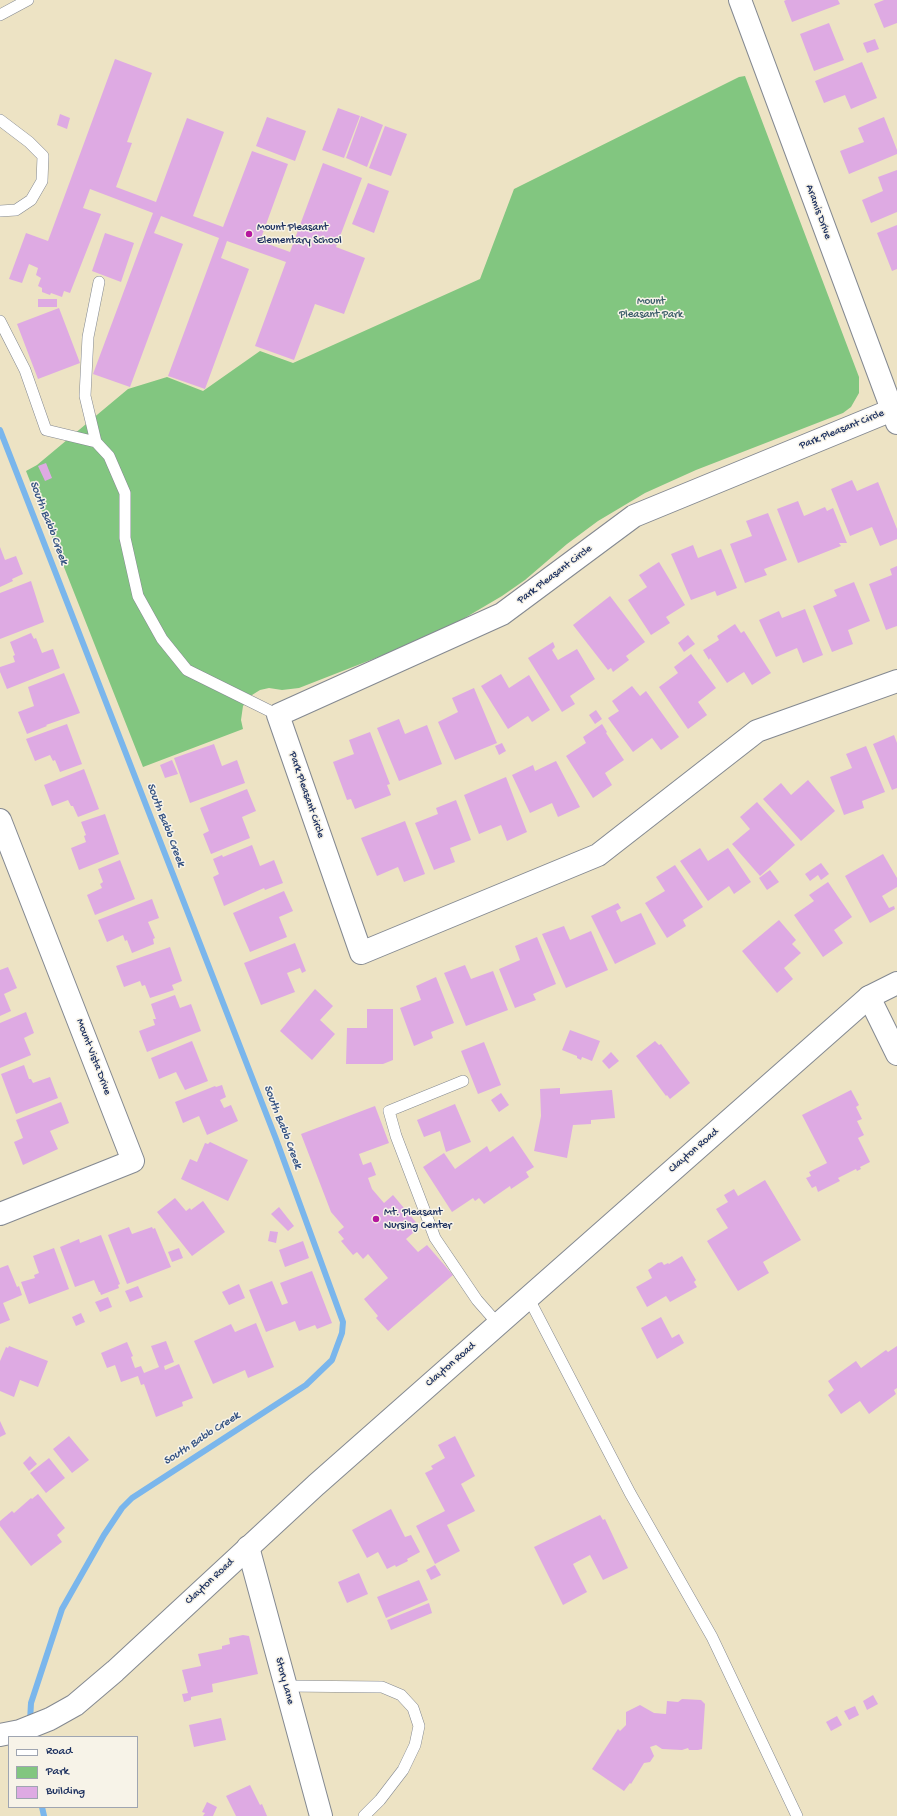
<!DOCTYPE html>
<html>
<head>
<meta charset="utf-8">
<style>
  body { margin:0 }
  #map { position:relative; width:897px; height:1816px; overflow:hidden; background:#ede3c4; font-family:"Gochi Hand",sans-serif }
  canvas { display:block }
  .legend { position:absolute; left:8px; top:1736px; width:130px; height:72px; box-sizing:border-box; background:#f7f3e8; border:1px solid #9fa5b1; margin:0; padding:5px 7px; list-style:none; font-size:12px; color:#1b2f5e }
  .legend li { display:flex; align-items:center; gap:8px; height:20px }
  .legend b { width:20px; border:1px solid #9fa5b1 }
</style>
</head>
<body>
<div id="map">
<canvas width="897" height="1816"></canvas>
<ul class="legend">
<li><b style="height:5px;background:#fff"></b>Road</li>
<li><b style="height:11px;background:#82c680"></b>Park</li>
<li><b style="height:11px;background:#deaae3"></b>Building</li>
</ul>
</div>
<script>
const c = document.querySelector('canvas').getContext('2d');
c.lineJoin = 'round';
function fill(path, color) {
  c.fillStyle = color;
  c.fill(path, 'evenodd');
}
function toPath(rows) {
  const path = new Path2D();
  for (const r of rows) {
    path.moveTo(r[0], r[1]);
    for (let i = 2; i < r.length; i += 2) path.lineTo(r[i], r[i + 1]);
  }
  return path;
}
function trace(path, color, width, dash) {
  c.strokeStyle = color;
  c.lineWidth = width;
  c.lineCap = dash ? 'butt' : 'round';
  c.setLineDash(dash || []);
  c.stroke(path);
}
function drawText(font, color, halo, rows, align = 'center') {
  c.font = font + ' "Gochi Hand",sans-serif';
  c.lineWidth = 3;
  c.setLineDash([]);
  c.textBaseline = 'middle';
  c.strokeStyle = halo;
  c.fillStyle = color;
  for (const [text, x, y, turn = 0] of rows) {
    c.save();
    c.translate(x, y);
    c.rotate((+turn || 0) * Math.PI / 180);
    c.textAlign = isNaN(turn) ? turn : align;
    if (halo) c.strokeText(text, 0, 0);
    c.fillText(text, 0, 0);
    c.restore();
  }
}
const green = toPath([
  [745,76,859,377,859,393,851,407,843,413,696,470,645,493,598,521,567,544,525,580,502,596,463,619,427,638,299,688,282,690,269,688,260,690,252,695,243,706,241,720,243,729,143,767,26,471,37,465,128,389,167,377,203,391,260,351,293,363,480,279,514,189,739,77]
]);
const stream = toPath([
  [0,430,276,1139,343,1322,342,1333,332,1360,306,1385,132,1498,122,1508,104,1535,62,1609,31,1703,30,1721],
  [42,1807,44,1816]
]);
const building = toPath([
  [786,0,838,0,840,4,792,22,784,1],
  [884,0,897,0,897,23,884,28,874,4],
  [829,23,844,60,814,71,800,34],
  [875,39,879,49,867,53,863,43],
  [115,59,152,73,127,142,132,143,116,187,156,202,187,118,224,132,193,216,223,227,252,151,288,164,260,241,290,252,323,163,362,178,336,247,365,258,344,314,315,304,294,360,255,346,286,262,227,241,221,258,249,269,205,389,168,376,219,238,161,216,154,233,183,244,130,387,93,374,153,213,90,189,83,208,101,214,70,293,64,291,62,297,51,293,50,295,42,292,42,288,38,286,41,278,36,275,38,268,29,264,22,283,9,279,26,233,48,241],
  [862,62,877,98,851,109,845,95,824,103,815,81],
  [338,108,360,116,344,158,322,150],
  [60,114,70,118,67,129,57,125],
  [361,116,383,125,367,167,346,158],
  [267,117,306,131,295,161,256,146],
  [884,117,897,150,897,154,849,174,840,151,864,142,858,128],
  [385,126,407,134,391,176,369,168],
  [897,170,897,212,871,223,862,200,883,191,878,177],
  [368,183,389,191,374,233,352,224],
  [897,225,897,269,892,271,877,233],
  [105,233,134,243,121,282,92,271],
  [38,299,57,299,57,307,38,307],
  [59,308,80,363,38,379,17,324],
  [46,463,52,478,45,481,38,466],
  [852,480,857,491,878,482,897,529,897,539,880,546,872,527,850,536,831,489],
  [798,501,804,516,825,507,827,511,833,508,847,543,839,543,841,546,798,563,777,509],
  [768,513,787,560,764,569,767,575,745,583,730,544,752,536,746,521],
  [693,545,698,558,721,549,737,588,717,596,715,591,691,600,671,554],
  [0,547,5,560,16,556,23,574,12,579,13,581,0,587],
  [659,562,685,605,666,617,670,623,651,635,628,600,647,587,639,575],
  [897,566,897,626,886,630,869,584,892,575,890,569],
  [31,581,44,622,0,639,0,593],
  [854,582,870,621,848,630,853,644,832,652,813,606,837,596,834,590],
  [610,596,645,642,626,656,629,660,613,672,611,668,608,670,573,625],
  [805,609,823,655,803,663,797,648,776,657,759,620,779,611,782,618],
  [735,624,741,633,744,631,771,673,752,685,744,672,727,683,710,658,709,660,703,650,719,640,717,636],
  [31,633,34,639,36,638,42,653,53,649,60,668,7,689,0,672,0,667,15,662,13,656,15,655,10,642],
  [688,635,695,644,684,652,678,643],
  [553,642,555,647,552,650,558,660,577,649,595,679,570,696,575,704,562,712,528,658],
  [691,654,716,688,698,702,707,715,688,729,659,687,678,673,674,667],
  [64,673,80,713,46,725,47,726,27,734,18,712,34,706,28,687],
  [501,674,509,688,529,675,550,710,532,722,528,716,508,729,481,686],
  [632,686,640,696,646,691,679,737,661,750,652,738,633,752,608,718,619,711,612,701],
  [474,688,497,743,455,760,438,722,458,712,452,698],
  [596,710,602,719,595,724,589,715],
  [399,719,405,734,427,725,442,764,399,781,377,728],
  [67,724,82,764,60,772,55,760,53,761,50,755,35,761,26,739],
  [602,724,607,732,606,733,624,760,605,773,612,785,593,798,566,756,586,743,583,737],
  [370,732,390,784,387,785,391,795,355,809,351,799,347,800,333,762,354,754,349,740],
  [894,735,897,743,897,788,892,790,873,744],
  [502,743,506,751,499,755,495,746],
  [214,744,222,766,237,760,245,783,190,803,174,758],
  [866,746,885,792,862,801,864,808,844,815,830,777,852,768,846,754],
  [172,760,178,774,165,778,160,765],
  [556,761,580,807,558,817,552,803,530,813,512,775,533,765,535,771],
  [84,769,99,809,78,817,73,806,71,806,68,800,52,806,44,785],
  [506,777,527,832,507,841,501,825,479,834,464,795],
  [808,780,835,811,801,841,763,799,781,783,791,795],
  [247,789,256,811,242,817,250,838,211,854,203,834,209,831,200,808],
  [456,800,471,840,450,848,455,862,434,870,415,823,438,814,436,808],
  [757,802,795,845,760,876,732,844,750,829,740,817],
  [105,814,119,854,79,870,71,848,86,842,84,836,86,835,81,822],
  [405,821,425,874,404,882,398,867,377,876,361,838],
  [252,845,260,866,274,860,283,883,265,890,264,888,224,906,213,877,219,874,213,859,222,855,223,857],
  [700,848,708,861,728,848,751,882,734,894,729,886,708,901,680,861],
  [883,854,897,878,897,887,882,896,889,908,894,906,895,909,870,923,845,876],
  [120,860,135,899,95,915,87,895,102,888,100,884,103,882,98,869],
  [821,863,829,874,821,880,818,875,810,881,805,874],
  [675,865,703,907,683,920,686,926,667,938,645,903,665,891,656,877],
  [770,870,779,882,767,890,759,878],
  [828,882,852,917,834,930,843,943,823,957,794,915,814,901,809,895],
  [284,891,293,911,279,917,287,937,250,952,233,913],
  [152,899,159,918,148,922,155,938,153,939,154,944,132,953,127,940,125,941,123,935,107,942,98,920],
  [618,903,621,908,616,911,621,922,641,913,656,944,615,964,591,916],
  [779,920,796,940,792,944,801,953,784,968,793,979,777,993,742,951],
  [564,926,570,940,591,931,608,970,566,988,542,934],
  [537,937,556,984,533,994,536,1000,515,1008,499,969,520,960,515,946],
  [295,943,306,971,302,973,300,968,287,973,295,992,261,1005,244,963],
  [170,947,182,981,172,985,174,990,150,998,145,985,142,986,140,981,124,987,116,966],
  [465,965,471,979,493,971,508,1010,466,1026,444,973],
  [8,967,17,988,4,994,11,1011,0,1016,0,970],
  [436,977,454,1023,431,1032,433,1038,414,1046,400,1008,421,1000,416,986],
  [315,989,333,1006,320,1020,335,1034,312,1060,280,1031],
  [175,995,180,1008,191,1004,201,1031,147,1052,139,1031,155,1025,153,1019,156,1019,151,1004],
  [367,1009,393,1009,393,1060,383,1064,346,1064,347,1028,367,1028],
  [26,1012,34,1033,24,1038,31,1055,0,1068,0,1023],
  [570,1030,600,1041,592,1061,582,1057,581,1060,577,1058,577,1056,562,1050],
  [192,1041,208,1081,185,1090,176,1072,159,1079,151,1058],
  [655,1041,659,1045,661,1044,690,1083,670,1099,667,1095,666,1096,636,1056],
  [484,1042,501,1085,478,1094,461,1051],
  [611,1052,619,1061,609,1069,602,1061],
  [24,1065,29,1079,31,1079,33,1083,50,1077,58,1098,16,1114,1,1074],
  [222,1085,226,1097,220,1100,224,1108,231,1105,238,1121,207,1135,199,1116,183,1123,175,1102,215,1086,216,1087],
  [560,1088,560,1094,612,1090,615,1118,591,1120,591,1124,573,1125,567,1158,534,1151,541,1116,540,1089],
  [851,1090,859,1105,856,1107,862,1119,857,1121,864,1135,858,1138,870,1162,860,1167,861,1169,857,1171,856,1169,838,1178,840,1181,818,1192,816,1186,812,1188,806,1178,811,1176,809,1172,827,1163,802,1115],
  [501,1093,509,1105,499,1112,491,1100],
  [61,1102,69,1123,50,1131,58,1149,23,1165,14,1142,23,1138,16,1120],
  [455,1104,471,1142,446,1152,440,1131,424,1137,417,1120],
  [375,1106,389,1143,359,1154,363,1165,371,1162,376,1175,368,1178,372,1189,384,1203,393,1195,420,1227,406,1239,418,1252,427,1245,453,1275,388,1331,376,1318,378,1316,364,1299,388,1278,368,1254,363,1259,357,1252,353,1255,341,1241,344,1239,338,1232,344,1227,331,1212,301,1134],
  [513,1136,534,1167,526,1172,529,1177,511,1189,510,1186,484,1204,479,1198,475,1201,473,1198,452,1212,423,1167,444,1153,455,1169,487,1146,490,1152],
  [210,1142,248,1160,228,1201,181,1179,190,1159,197,1162,205,1143,208,1144],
  [765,1180,801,1240,763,1262,769,1273,738,1291,707,1241,728,1228,716,1209,728,1202,724,1195,734,1189,738,1196],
  [175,1198,186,1211,190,1208,191,1210,203,1201,225,1232,192,1256,157,1212],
  [279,1207,294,1226,288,1231,271,1214],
  [129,1227,132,1234,152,1227,153,1229,155,1228,171,1267,127,1284,108,1235],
  [270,1231,278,1232,276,1243,268,1241],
  [101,1235,120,1284,118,1285,119,1288,101,1295,100,1292,99,1292,94,1280,75,1287,60,1247,79,1239,80,1243],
  [303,1241,309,1258,285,1267,279,1250],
  [54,1248,69,1289,29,1304,21,1282,35,1278,34,1275,39,1273,33,1256],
  [179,1248,183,1258,172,1262,168,1252],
  [682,1256,696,1280,694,1282,697,1287,670,1302,666,1296,647,1307,636,1287,652,1278,648,1270,658,1263,662,1262,664,1265,668,1263,669,1264],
  [8,1265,17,1287,19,1286,22,1295,3,1303,10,1320,0,1324,0,1268],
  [312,1271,332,1323,317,1329,315,1325,299,1331,295,1321,266,1332,249,1290,272,1281,282,1305,288,1303,280,1283],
  [239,1284,245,1298,229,1305,222,1292],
  [138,1286,143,1297,130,1302,125,1291],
  [108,1297,112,1307,100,1312,95,1302],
  [81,1313,85,1322,76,1326,72,1317],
  [661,1317,672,1338,679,1334,684,1343,657,1359,641,1328],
  [256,1323,274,1367,248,1378,245,1370,213,1384,194,1341,231,1324,235,1332],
  [166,1341,174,1362,164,1366,165,1370,179,1364,193,1398,182,1402,183,1406,156,1417,144,1384,141,1385,138,1376,121,1382,115,1365,107,1368,101,1353,127,1342,133,1356,131,1357,135,1368,141,1366,144,1373,159,1367,151,1346],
  [9,1346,48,1361,38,1387,20,1380,14,1397,0,1391,0,1361,6,1347,8,1348],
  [897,1346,897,1388,894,1390,896,1394,869,1414,860,1401,841,1414,828,1395,834,1390,828,1381,856,1361,861,1368,886,1350,888,1352],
  [0,1421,6,1434,0,1437],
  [69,1436,89,1460,72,1473,53,1449],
  [455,1436,475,1476,461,1484,475,1511,447,1525,460,1551,435,1564,416,1526,445,1511,425,1473,433,1469,431,1466,445,1458,438,1445],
  [30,1456,37,1464,29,1471,23,1463],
  [49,1458,65,1478,46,1493,30,1473],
  [38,1494,65,1528,57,1535,62,1542,31,1566,0,1526,0,1521,12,1511,14,1513,31,1498,32,1499],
  [391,1509,405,1537,411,1535,420,1552,407,1559,408,1561,396,1567,395,1565,387,1569,378,1552,367,1558,352,1530],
  [600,1515,603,1520,605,1519,628,1568,603,1580,590,1555,573,1564,587,1592,563,1605,534,1547],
  [435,1565,441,1575,431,1580,426,1570],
  [359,1573,368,1594,347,1603,338,1582],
  [419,1580,428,1600,386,1618,377,1597],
  [429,1603,432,1613,391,1630,387,1620],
  [243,1635,249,1636,258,1674,212,1684,213,1692,191,1697,191,1700,184,1702,182,1694,188,1693,182,1670,201,1666,198,1654,222,1649,222,1646,230,1644,229,1638],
  [873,1695,878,1704,867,1710,863,1701],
  [682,1699,701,1700,705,1704,702,1749,698,1750,689,1750,688,1748,682,1750,662,1749,656,1745,650,1747,654,1756,650,1762,644,1763,631,1784,630,1783,624,1791,592,1769,618,1729,620,1731,626,1725,626,1712,640,1705,654,1713,666,1714,667,1701,678,1702],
  [855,1706,859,1715,849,1720,844,1711],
  [837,1716,842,1725,831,1731,826,1722],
  [221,1718,226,1740,194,1747,189,1725],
  [250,1785,260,1805,262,1804,267,1816,236,1816,226,1796],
  [207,1802,217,1807,213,1816,203,1816,205,1813,202,1812]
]);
const service = toPath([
  [0,15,28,0],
  [0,120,29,142,43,156,42,181,31,200,16,210,0,211],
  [99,282,88,337,85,396,96,442,109,456,125,493,125,538,138,596,162,639,187,670,278,715],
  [0,321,25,370,46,430,96,442],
  [463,1081,389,1111,396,1136,435,1238,477,1300,498,1324],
  [528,1297,630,1493,712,1637,797,1816],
  [285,1686,382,1687,401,1695,413,1708,419,1726,415,1745,403,1770,380,1800,364,1816]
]);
const minor = toPath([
  [740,0,897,423],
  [892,410,634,516,502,614,278,715,361,953,598,855,757,731,897,681],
  [0,820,133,1161,0,1214],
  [869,997,897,1054],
  [248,1547,321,1816]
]);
const tertiary = toPath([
  [0,1735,20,1731,50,1719,75,1705,115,1671,316,1485,869,997,897,983]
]);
const markers = [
  [249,234,4,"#b5179e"],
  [376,1219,4,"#b5179e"]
];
const streetNames = [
  ["Aramis Drive",818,212,70],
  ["Park Pleasant Circle",842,430,-22],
  ["Park Pleasant Circle",555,575,-37],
  ["Park Pleasant Circle",306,795,71],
  ["Mount Vista Drive",93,1057,69],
  ["Clayton Road",694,1151,-41],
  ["Clayton Road",451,1365,-41],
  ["Clayton Road",210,1582,-43],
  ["Story Lane",284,1681,75]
];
const poiNames = [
  ["Mount Pleasant",257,228],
  ["Elementary School",257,241],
  ["Mt. Pleasant",384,1213],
  ["Nursing Center",384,1226]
];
const parkNames = [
  ["Mount",651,302],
  ["Pleasant Park",651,315]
];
const waterNames = [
  ["South Babb Creek",48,523,69],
  ["South Babb Creek",165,825,69],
  ["South Babb Creek",282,1127,69],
  ["South Babb Creek",202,1439,-33]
];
fill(green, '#82c680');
trace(stream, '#7ab6ec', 6);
fill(building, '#deaae3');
trace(service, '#848991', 12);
trace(minor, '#848991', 24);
trace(tertiary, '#848991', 24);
trace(service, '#fff', 11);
trace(minor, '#fff', 22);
trace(tertiary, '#fff', 22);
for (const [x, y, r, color] of markers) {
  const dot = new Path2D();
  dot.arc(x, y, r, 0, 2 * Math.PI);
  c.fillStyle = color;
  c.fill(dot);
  trace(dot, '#f7f3e8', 1.5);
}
drawText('11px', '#1b2f5e', '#f7f3e8', streetNames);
drawText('11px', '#1b2f5e', '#f7f3e8', poiNames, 'left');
drawText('11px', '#3a5c68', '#f7f3e8', parkNames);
drawText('italic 12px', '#335182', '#f7f3e8', waterNames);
</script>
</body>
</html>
